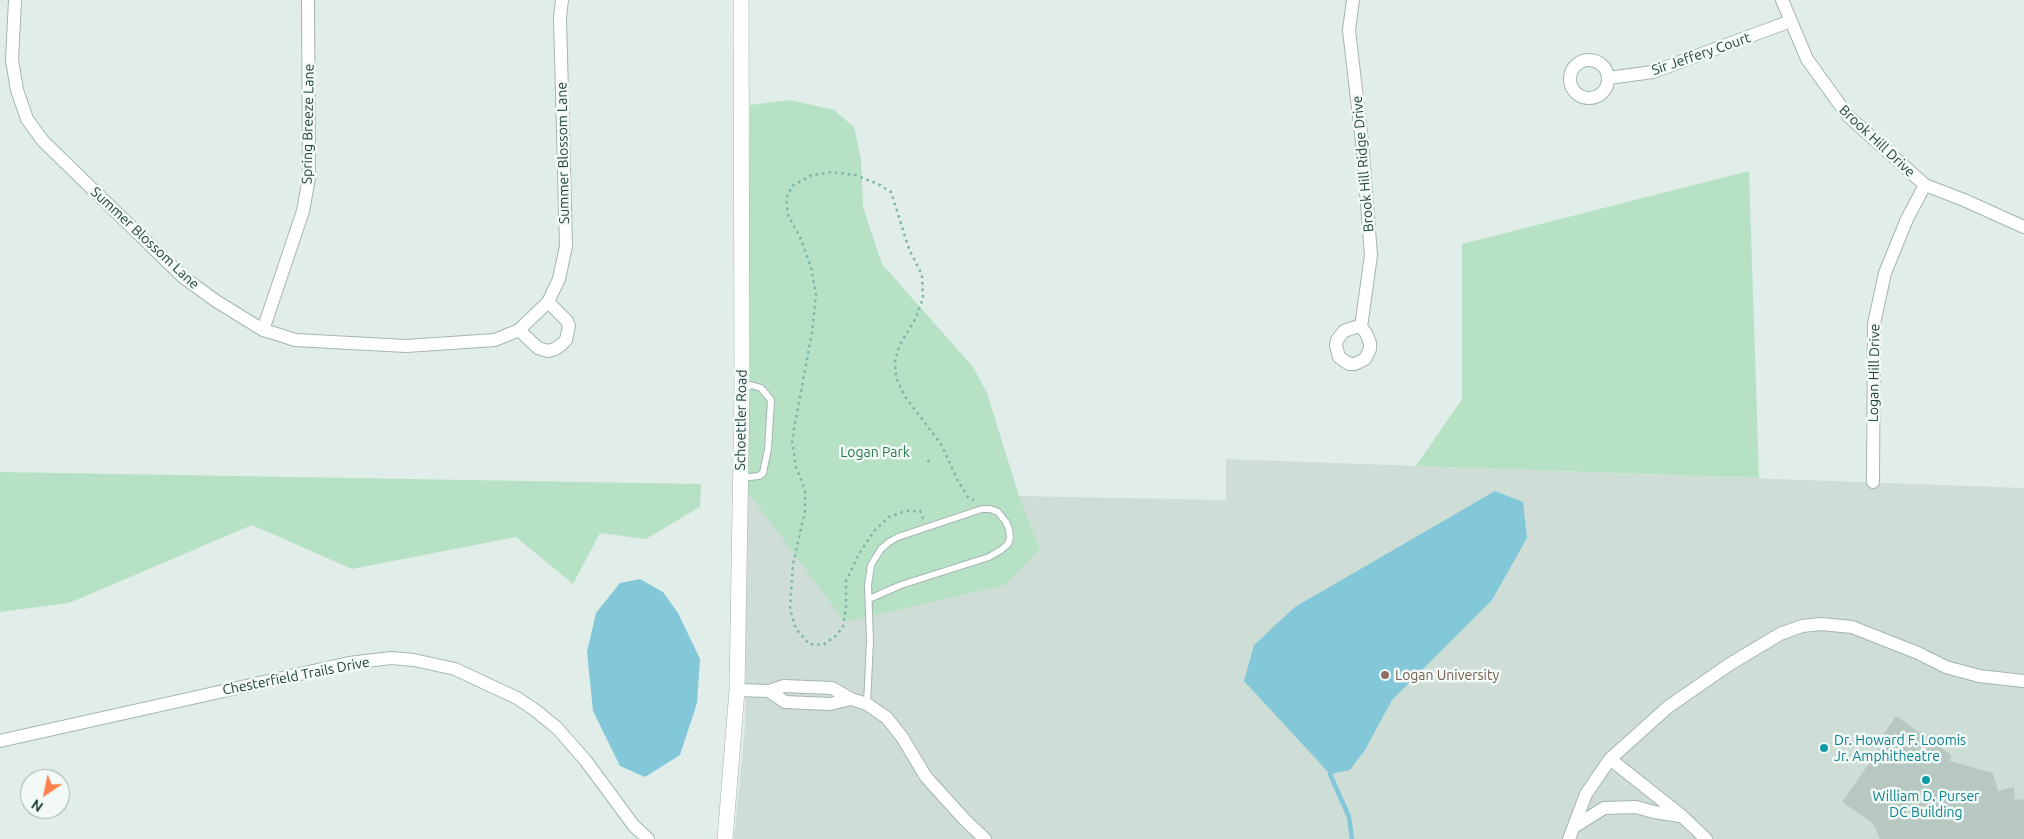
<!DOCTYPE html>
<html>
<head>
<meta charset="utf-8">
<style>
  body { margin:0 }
  #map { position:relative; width:2024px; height:839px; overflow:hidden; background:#e1ede8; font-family:Ubuntu,sans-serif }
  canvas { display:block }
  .north { position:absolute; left:20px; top:769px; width:50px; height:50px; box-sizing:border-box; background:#f2f9f6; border:1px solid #9eafaa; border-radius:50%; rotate:214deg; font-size:14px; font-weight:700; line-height:20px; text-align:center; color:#1f4039 }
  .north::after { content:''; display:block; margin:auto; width:18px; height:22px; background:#ff804d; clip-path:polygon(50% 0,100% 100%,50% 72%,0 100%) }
</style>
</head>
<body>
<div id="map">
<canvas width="2024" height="839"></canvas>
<div class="north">N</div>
</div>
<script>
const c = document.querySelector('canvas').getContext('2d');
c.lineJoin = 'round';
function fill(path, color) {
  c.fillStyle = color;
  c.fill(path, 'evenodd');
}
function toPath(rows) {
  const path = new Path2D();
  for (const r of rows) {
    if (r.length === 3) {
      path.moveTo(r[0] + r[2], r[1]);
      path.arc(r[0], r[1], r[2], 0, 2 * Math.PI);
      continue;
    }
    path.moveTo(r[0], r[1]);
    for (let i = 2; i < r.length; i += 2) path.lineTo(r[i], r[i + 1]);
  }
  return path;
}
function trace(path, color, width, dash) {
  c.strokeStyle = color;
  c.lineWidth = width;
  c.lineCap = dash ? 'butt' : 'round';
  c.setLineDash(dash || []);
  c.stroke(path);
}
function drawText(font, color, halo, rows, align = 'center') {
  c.font = font + ' Ubuntu,sans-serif';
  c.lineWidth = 5;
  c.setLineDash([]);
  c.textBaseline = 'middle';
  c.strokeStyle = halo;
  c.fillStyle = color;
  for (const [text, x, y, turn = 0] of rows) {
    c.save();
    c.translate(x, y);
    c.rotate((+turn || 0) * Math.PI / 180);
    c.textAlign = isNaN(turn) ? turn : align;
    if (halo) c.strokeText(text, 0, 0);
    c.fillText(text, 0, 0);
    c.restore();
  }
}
const built = toPath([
  [1226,459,2024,488,2024,839,734,839,745,728,747,491,1040,549,1019,496,1226,500]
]);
const green = toPath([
  [790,100,834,110,854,127,861,159,863,207,882,264,973,367,987,393,1019,496,1040,549,1005,585,845,622,747,491,750,105],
  [1749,171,1759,478,1416,466,1462,399,1462,244],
  [0,472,701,484,700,507,646,539,600,533,573,584,516,537,352,569,252,525,69,603,0,612]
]);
const water = toPath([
  [1495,491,1523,502,1527,538,1492,600,1392,700,1365,750,1350,770,1330,774,1244,681,1254,645,1295,607],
  [640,579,663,592,678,613,700,659,697,703,680,755,645,777,620,766,593,711,587,652,596,613,620,583]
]);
const stream = toPath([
  [1330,774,1349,817,1352,839]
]);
const building = toPath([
  [1896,716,1951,755,1950,761,1993,773,1998,791,2014,787,2015,800,2024,799,2024,839,1880,839,1873,823,1842,802,1882,745,1878,742]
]);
const path = toPath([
  [928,460,930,465],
  [923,519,920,511,905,511,889,517,874,531,859,554,846,581,846,607,843,626,837,635,823,645,809,644,796,629,790,609,793,564,805,511,805,490,796,467,792,440,812,332,816,295,811,267,800,237,788,215,786,199,792,186,812,175,832,172,855,175,878,184,891,192,909,249,922,275,923,298,916,318,900,344,895,360,896,378,906,398,941,444,958,481,968,497,974,500]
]);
const service = toPath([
  [741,478,759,476,763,473,768,449,771,400,761,388,751,385,743,390],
  [867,704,870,641,868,585,871,565,881,549,889,542,898,537,982,509,990,509,998,512,1006,522,1009,529,1010,538,1008,544,1001,550,989,557,901,585,869,599]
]);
const minor = toPath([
  [15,0,12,60,17,90,27,119,43,141,183,277,216,301,263,330,280,335,295,340,406,346,495,340,519,330,548,302,559,279,566,246,560,17,562,0],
  [1353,0,1349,30,1362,142,1371,255,1361,327],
  [1782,0,1807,59,1848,116,1925,185,1964,200,2024,227],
  [1589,79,19],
  [1608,78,1653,72,1791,21],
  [1356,327,1361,327,1366,333,1370,343,1370,349,1365,359,1355,364,1349,364,1339,357,1336,346,1337,340,1344,331,1356,327],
  [263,330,303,211,309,178,308,0],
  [519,330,538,348,548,351,555,349,562,344,566,340,569,326,567,321,548,302],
  [1873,482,1874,324,1885,273,1907,219,1925,185],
  [737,690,769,691,784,686,832,688,851,699,867,704,887,718,902,737,926,777,964,819,985,839],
  [769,691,785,702,830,704,851,699],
  [0,741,349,663,391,658,414,660,455,669,517,698,535,710,557,728,586,761,634,826,648,839],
  [1610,759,1682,816,1706,839],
  [1574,827,1604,808,1636,807,1654,812,1680,816],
  [1569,839,1586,794,1610,759,1668,707,1730,664,1780,634,1802,626,1821,624,1852,627,1918,653,1946,667,1979,676,2024,681]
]);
const tertiary = toPath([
  [725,839,737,690,742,391,741,0]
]);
const markers = [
  [1385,675,5,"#8d6e63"],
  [1824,748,5,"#0f9aa8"],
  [1926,780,5,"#0f9aa8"]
];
const streetNames = [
  ["Sir Jeffery Court",1701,54,-19],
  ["Spring Breeze Lane",308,124,-89],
  ["Brook Hill Drive",1877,141,43],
  ["Summer Blossom Lane",563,153,-91],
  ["Brook Hill Ridge Drive",1363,164,-95],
  ["Summer Blossom Lane",145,238,43],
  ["Logan Hill Drive",1874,373,-89],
  ["Schoettler Road",741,420,-89],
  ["Chesterfield Trails Drive",296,676,-11]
];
const parkNames = [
  ["Logan Park",875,452]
];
const educationNames = [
  ["Logan University",1395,675]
];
const cultureNames = [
  ["Dr. Howard F. Loomis",1834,740],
  ["Jr. Amphitheatre",1834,756],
  ["William D. Purser",1926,796,"center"],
  ["DC Building",1926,812,"center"]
];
fill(built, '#cfddd7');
fill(green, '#b7e1c4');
fill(water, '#82c8d9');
trace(stream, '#82c8d9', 4.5);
fill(building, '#b6c8c1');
trace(service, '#a3b6b0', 8);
trace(minor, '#a3b6b0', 14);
trace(tertiary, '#a3b6b0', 16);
trace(path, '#7db5a6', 2.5, [2.5, 4]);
trace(service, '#fff', 6);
trace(minor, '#fff', 12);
trace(tertiary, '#fff', 15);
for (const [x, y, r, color] of markers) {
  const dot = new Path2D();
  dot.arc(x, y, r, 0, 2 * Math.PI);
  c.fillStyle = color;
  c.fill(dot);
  trace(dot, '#f2f9f6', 2);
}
drawText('14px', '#1f4039', '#f2f9f6', streetNames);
drawText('14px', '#247c4a', '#f2f9f6', parkNames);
drawText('14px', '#785e54', '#f2f9f6', educationNames, 'left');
drawText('14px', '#0d838f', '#f2f9f6', cultureNames, 'left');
</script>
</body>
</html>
